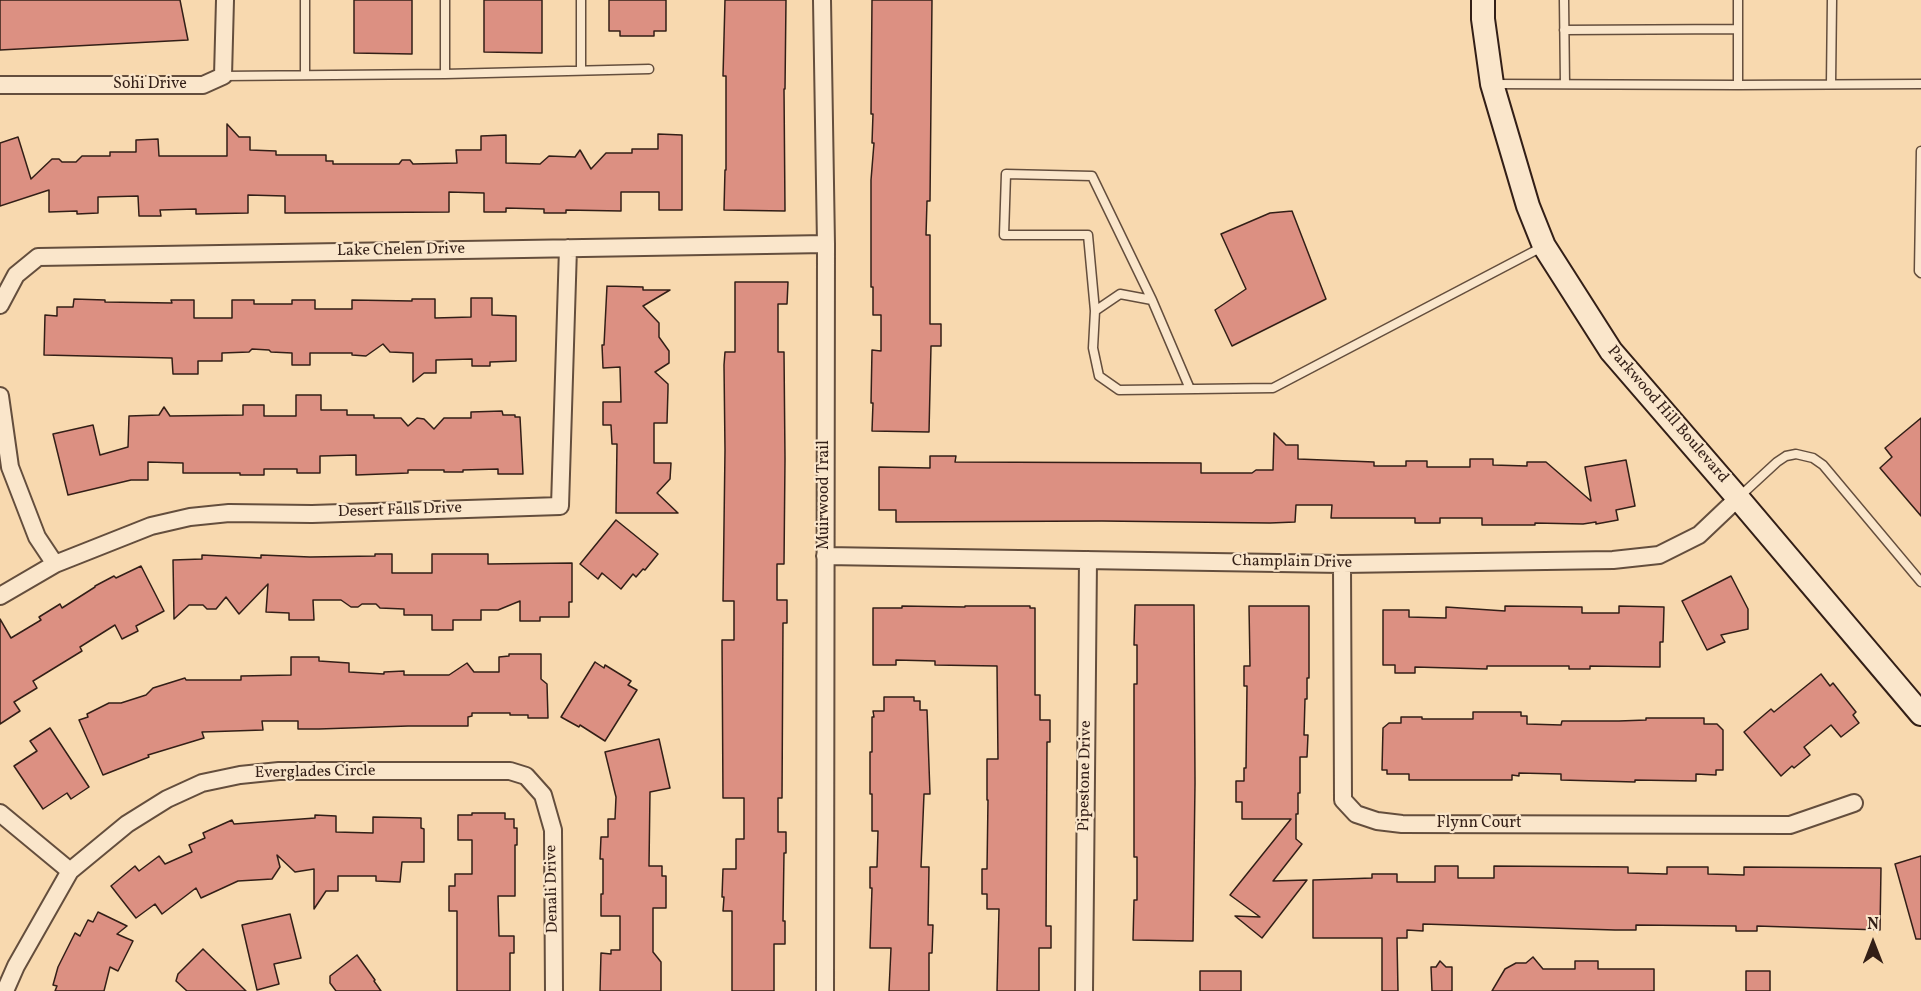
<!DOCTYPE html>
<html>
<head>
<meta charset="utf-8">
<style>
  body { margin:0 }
  #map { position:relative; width:1921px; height:991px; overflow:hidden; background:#f8d9af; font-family:Vollkorn,serif }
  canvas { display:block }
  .north { position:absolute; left:1843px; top:913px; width:60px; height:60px; -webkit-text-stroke:4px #fae6cb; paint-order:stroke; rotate:0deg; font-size:16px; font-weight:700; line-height:24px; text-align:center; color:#331f17 }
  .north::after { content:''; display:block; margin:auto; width:21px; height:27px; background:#331f17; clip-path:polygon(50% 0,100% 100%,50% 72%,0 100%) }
</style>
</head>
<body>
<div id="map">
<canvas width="1921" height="991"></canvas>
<div class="north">N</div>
</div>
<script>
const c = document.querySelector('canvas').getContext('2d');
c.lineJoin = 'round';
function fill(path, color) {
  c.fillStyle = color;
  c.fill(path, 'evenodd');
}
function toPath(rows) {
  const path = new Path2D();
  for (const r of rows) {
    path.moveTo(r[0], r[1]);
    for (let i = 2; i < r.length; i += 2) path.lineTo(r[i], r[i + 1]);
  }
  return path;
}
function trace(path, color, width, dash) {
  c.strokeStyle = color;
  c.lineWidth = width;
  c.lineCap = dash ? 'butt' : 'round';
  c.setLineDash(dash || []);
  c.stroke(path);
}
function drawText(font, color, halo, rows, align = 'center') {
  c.font = font + ' Vollkorn,serif';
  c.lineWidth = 4.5;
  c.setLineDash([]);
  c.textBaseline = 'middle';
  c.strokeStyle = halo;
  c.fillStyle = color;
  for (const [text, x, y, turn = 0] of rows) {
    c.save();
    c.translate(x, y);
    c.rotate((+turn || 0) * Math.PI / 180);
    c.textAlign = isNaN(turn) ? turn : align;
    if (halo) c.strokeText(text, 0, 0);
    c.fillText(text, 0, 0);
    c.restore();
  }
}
const building = toPath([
  [0,0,180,0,188,40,0,50,0,0],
  [354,0,412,0,412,54,354,53,354,0],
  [484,0,542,0,542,53,484,52,484,0],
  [609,0,666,0,666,31,654,31,654,36,620,36,620,31,609,31,609,0],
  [725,0,786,0,785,89,784,89,785,211,724,210,725,170,726,170,726,76,723,76,725,0],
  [872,0,932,0,930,201,927,201,926,235,930,235,930,324,941,324,941,346,931,346,929,432,872,431,873,403,871,403,872,350,881,351,881,315,873,315,873,287,871,287,871,180,874,143,872,143,873,114,871,114,872,0],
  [227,124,239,137,250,137,250,150,276,151,276,155,326,155,326,161,333,161,333,164,399,164,402,160,410,160,413,164,457,163,456,150,481,150,481,136,506,135,506,163,540,164,549,156,575,157,580,150,591,169,606,153,632,153,632,149,658,149,658,134,682,135,682,210,659,210,659,192,621,192,621,211,566,210,566,213,544,213,544,209,506,208,506,212,484,212,484,193,449,192,449,212,285,213,285,196,248,195,248,213,196,214,196,209,160,210,161,216,139,216,138,196,98,197,98,213,77,214,77,211,49,212,49,190,0,206,0,143,18,137,31,179,52,159,59,159,62,162,76,162,82,156,110,156,110,152,136,152,136,140,158,139,159,156,227,156,227,124],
  [1292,211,1326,299,1232,346,1215,310,1246,289,1221,234,1270,213,1292,211],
  [735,282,788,282,787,304,778,304,778,352,784,352,785,459,784,564,777,564,777,600,787,600,787,623,783,623,782,798,778,798,778,832,786,832,786,853,784,853,783,921,785,921,785,944,774,944,774,991,732,991,732,911,723,911,724,897,722,897,723,869,736,869,736,839,744,839,744,798,723,798,722,640,734,640,734,601,723,601,725,450,724,365,725,352,735,352,735,282],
  [607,286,643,287,643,290,670,290,643,306,659,323,659,337,669,351,669,363,655,372,668,384,668,389,667,423,654,423,654,463,671,463,670,479,657,493,678,513,616,513,617,444,612,444,611,425,603,425,603,402,621,402,620,367,603,368,602,345,604,345,607,286],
  [471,298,492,298,492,315,516,316,516,361,490,362,490,366,472,366,472,359,436,360,436,373,424,373,413,382,413,353,390,352,383,344,366,356,352,355,352,353,310,353,310,365,292,365,292,353,271,352,269,350,252,349,249,352,222,353,222,361,198,361,198,374,173,374,172,358,44,355,45,315,57,316,57,307,73,307,74,299,105,300,105,302,172,303,171,300,194,300,194,318,232,318,232,300,254,300,254,304,292,304,292,300,315,300,315,309,352,309,352,300,412,301,412,299,435,299,435,318,471,317,471,298],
  [296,395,321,395,321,410,347,410,347,415,374,415,374,418,401,418,408,426,417,418,424,419,434,429,444,418,471,418,471,412,502,411,503,415,515,415,515,417,520,417,523,474,498,474,498,469,463,470,463,472,444,472,444,470,408,470,408,473,356,475,356,455,320,456,320,473,297,473,297,469,264,469,264,475,240,475,240,473,183,473,183,463,148,462,148,480,131,480,68,495,53,434,93,425,100,455,128,447,129,416,159,415,164,407,170,416,243,415,243,405,264,405,264,416,296,416,296,395],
  [1921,418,1921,516,1880,468,1892,457,1885,448,1921,418],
  [1274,433,1286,445,1298,445,1298,459,1374,462,1374,466,1406,466,1406,461,1427,461,1427,467,1470,467,1470,459,1493,459,1493,465,1527,466,1527,462,1546,462,1591,501,1585,467,1626,460,1635,506,1616,510,1618,520,1596,524,1596,522,1583,524,1535,523,1535,525,1482,525,1482,518,1440,518,1440,523,1415,523,1415,518,1331,518,1332,505,1296,505,1295,522,1270,523,1102,521,896,522,896,510,879,510,879,467,930,468,930,456,956,456,955,462,1201,463,1201,473,1252,473,1256,470,1273,470,1274,433],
  [616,520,658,554,645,570,643,569,636,577,633,574,621,589,602,573,598,579,580,564,616,520],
  [375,554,392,554,392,573,432,573,432,554,488,554,488,564,572,563,572,602,569,602,569,617,540,617,540,621,520,621,520,601,498,610,481,610,481,620,453,620,453,630,432,630,432,615,404,615,404,609,380,608,376,604,362,604,358,607,351,607,341,600,313,600,314,620,289,620,289,613,266,612,268,584,239,614,226,597,216,609,207,609,203,605,189,605,174,619,173,560,202,559,202,555,261,558,261,555,310,557,375,556,375,554],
  [141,566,164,611,136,626,138,631,122,639,115,625,80,647,82,651,33,681,37,688,14,702,20,711,0,724,0,619,11,638,41,620,39,617,60,604,62,608,95,587,95,586,114,576,116,578,141,566],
  [1731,576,1748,609,1748,629,1721,635,1725,642,1707,650,1682,601,1731,576],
  [1135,605,1194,605,1195,783,1193,941,1133,940,1134,900,1137,900,1137,857,1134,857,1134,684,1137,684,1137,645,1134,645,1135,605],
  [902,606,965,607,965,606,1030,606,1030,608,1035,608,1035,695,1040,695,1040,720,1050,720,1050,742,1047,742,1046,926,1051,926,1051,948,1039,948,1039,991,997,991,999,909,987,909,987,894,982,894,982,869,987,869,988,800,987,800,987,759,998,759,997,666,935,665,935,661,896,660,896,665,873,665,873,608,902,608,902,606],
  [1249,606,1309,606,1309,678,1307,678,1307,699,1305,699,1304,735,1308,735,1307,757,1300,757,1300,793,1298,793,1298,814,1296,814,1296,839,1302,844,1273,881,1307,880,1262,938,1235,916,1260,917,1230,895,1291,819,1242,819,1242,802,1236,802,1236,781,1244,781,1244,768,1246,768,1247,686,1244,686,1244,666,1250,666,1249,606],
  [1505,606,1582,607,1582,613,1619,613,1619,606,1664,607,1663,642,1660,642,1660,667,1590,666,1590,669,1569,669,1569,666,1487,666,1487,669,1415,667,1415,673,1395,673,1395,665,1383,665,1383,610,1409,610,1409,617,1446,618,1446,607,1505,611,1505,606],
  [509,654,541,654,541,679,547,684,548,718,528,718,528,715,510,715,510,713,472,713,472,716,468,717,468,726,408,726,319,729,298,729,298,721,262,721,263,730,202,732,204,738,148,755,149,757,103,775,79,720,88,717,87,714,109,703,121,703,146,695,153,688,185,678,186,680,241,680,241,676,291,675,291,657,319,657,319,661,349,663,349,672,384,674,384,672,404,671,404,675,449,675,467,663,474,672,499,672,499,657,509,656,509,654],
  [595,662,604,668,605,665,631,681,628,685,637,690,605,741,580,725,579,727,561,717,595,662],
  [1821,674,1830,686,1833,683,1856,712,1853,715,1859,723,1841,737,1831,725,1804,747,1810,755,1794,768,1792,766,1781,776,1744,732,1771,709,1774,712,1821,674],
  [884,697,914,697,914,701,920,701,920,710,927,710,930,794,924,794,921,867,929,867,928,925,933,925,932,953,929,953,929,991,889,991,891,948,870,948,872,888,870,888,870,867,877,867,878,831,872,831,872,794,870,794,870,752,872,752,872,717,874,717,873,711,884,711,884,697],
  [1473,712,1521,712,1521,716,1527,716,1527,724,1561,725,1562,721,1619,721,1646,720,1646,718,1704,718,1704,724,1717,724,1723,730,1723,770,1716,770,1716,775,1696,774,1696,781,1635,780,1635,782,1561,780,1561,774,1519,773,1519,776,1512,775,1512,780,1409,780,1409,774,1387,774,1387,770,1382,770,1383,728,1389,723,1401,723,1401,717,1422,717,1422,719,1473,719,1473,712],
  [50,728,89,787,71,799,67,793,43,809,14,766,37,751,30,741,50,728],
  [659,739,670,788,650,792,649,866,662,866,662,876,666,876,666,908,653,908,653,952,661,962,661,991,600,991,601,953,611,954,611,950,620,950,620,916,601,916,601,894,603,894,603,859,600,859,601,837,608,837,608,819,615,819,616,797,605,752,659,739],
  [472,813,505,813,505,819,514,819,514,828,517,828,517,845,515,845,515,896,498,896,499,936,514,936,514,953,510,953,510,991,457,991,457,911,449,911,449,886,455,886,455,874,472,874,472,840,458,840,458,815,472,815,472,813],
  [315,815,336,816,336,832,373,833,373,817,421,818,421,828,424,829,424,862,402,862,400,882,376,881,376,876,338,876,338,891,326,891,314,909,314,869,295,872,277,855,280,867,272,879,238,881,201,898,196,888,162,914,155,904,136,918,111,886,135,866,139,871,159,856,165,864,192,852,189,845,205,838,203,833,232,820,234,824,315,818,315,815],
  [1921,856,1921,939,1916,939,1895,864,1921,856],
  [1435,866,1458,866,1458,878,1494,878,1494,866,1628,867,1628,873,1667,874,1667,867,1708,867,1708,874,1744,875,1744,867,1881,868,1880,930,1757,926,1757,931,1736,931,1736,926,1636,925,1636,930,1615,930,1423,924,1423,931,1407,930,1407,938,1397,938,1398,991,1382,991,1382,938,1313,938,1313,880,1372,878,1372,874,1397,874,1397,882,1435,882,1435,866],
  [98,912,127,926,117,934,133,941,118,971,110,967,104,991,55,991,57,986,53,985,58,967,75,933,80,936,88,920,93,922,98,912],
  [290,914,301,958,274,964,279,984,257,990,242,925,290,914],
  [203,949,246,991,187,991,176,981,178,974,203,949],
  [357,955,375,980,374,981,381,991,336,991,330,983,330,976,357,955],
  [1533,957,1543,969,1575,969,1575,961,1598,961,1598,969,1654,969,1654,991,1492,991,1505,969,1516,963,1526,963,1533,957],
  [1440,961,1446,967,1452,967,1452,991,1432,991,1431,967,1436,967,1440,961],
  [1200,971,1241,971,1241,991,1200,991,1200,971],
  [1746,971,1770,971,1770,991,1746,991,1746,971]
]);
const lane = toPath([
  [305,0,305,75],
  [581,0,581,70],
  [1564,0,1565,84],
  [1564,30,1738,29],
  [445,74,445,0],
  [223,76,445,74,649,69],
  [1492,84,1738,85,1738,0],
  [1831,84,1832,0],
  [1738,85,1921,84],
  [1921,151,1919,271,1921,273],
  [1095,311,1088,235,1004,235,1006,174,1092,176,1152,300],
  [1190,389,1152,300,1120,294,1095,311,1093,348,1099,376,1119,390,1273,388,1544,246],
  [1739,497,1777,462,1786,456,1796,454,1813,458,1823,465,1921,582]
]);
const street = toPath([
  [822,0,826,244,825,991],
  [0,85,203,85,223,76,225,0],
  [0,305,16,275,38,257,826,244],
  [0,396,10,467,37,537,55,564],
  [825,556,1342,564,1613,560,1659,555,1699,535,1738,498],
  [1342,564,1343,800,1356,814,1377,821,1402,824,1790,825,1854,803],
  [0,596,55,564,151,526,190,517,229,513,312,514,560,506,568,248],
  [0,813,70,871],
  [5,991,16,966,70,871,127,824,167,799,202,783,240,775,279,771,510,771,526,776,543,795,553,830,554,991],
  [1084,991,1088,560]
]);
const secondary = toPath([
  [1483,0,1483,19,1492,84,1528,206,1544,246,1611,351,1738,498,1921,714]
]);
const streetNames = [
  ["Sohi Drive",150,85],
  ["Lake Chelen Drive",401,251,-1],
  ["Parkwood Hill Boulevard",1667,415,49],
  ["Muirwood Trail",825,495,-90],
  ["Desert Falls Drive",400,511,-2],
  ["Champlain Drive",1292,563,1],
  ["Everglades Circle",315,773,-1],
  ["Pipestone Drive",1086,776,-89],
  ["Flynn Court",1479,824],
  ["Denali Drive",553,889,-91]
];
fill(building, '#dc9082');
trace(building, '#331f17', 1.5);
trace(lane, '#644e3d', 11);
trace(street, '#644e3d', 20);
trace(secondary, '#331f17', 26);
trace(lane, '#fae6cb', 8);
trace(street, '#fae6cb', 16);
trace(secondary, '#fae6cb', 22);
drawText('16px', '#331f17', '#fae6cb', streetNames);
</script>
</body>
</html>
